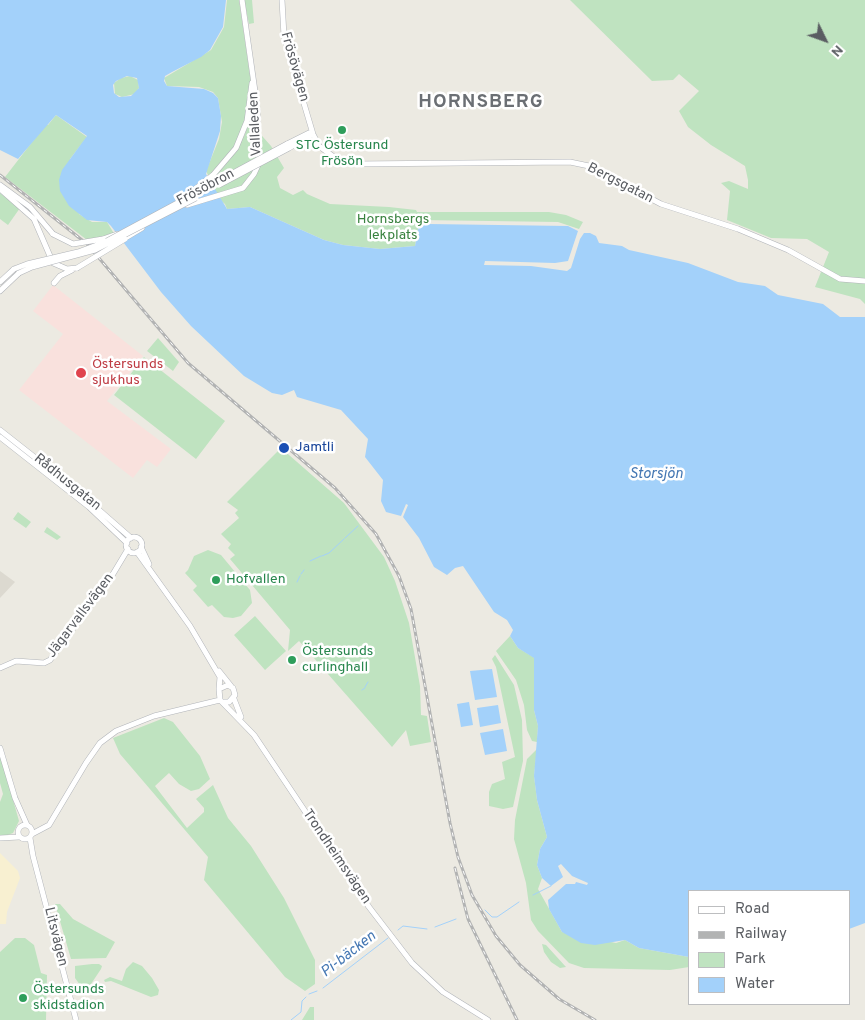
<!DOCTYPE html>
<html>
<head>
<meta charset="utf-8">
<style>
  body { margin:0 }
  #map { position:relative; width:865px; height:1020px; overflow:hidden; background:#eceae2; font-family:Overpass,sans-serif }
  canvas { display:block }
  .legend { position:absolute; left:688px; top:890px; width:162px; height:115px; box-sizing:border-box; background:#fff; border:1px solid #bdbec0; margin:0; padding:6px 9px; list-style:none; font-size:15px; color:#5a5d62 }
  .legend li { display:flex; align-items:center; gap:10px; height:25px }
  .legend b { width:25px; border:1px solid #bdbec0 }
  .north { position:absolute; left:800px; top:15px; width:50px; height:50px; -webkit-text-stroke:4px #fff; paint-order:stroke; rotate:132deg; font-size:14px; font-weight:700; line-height:20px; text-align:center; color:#5a5d62 }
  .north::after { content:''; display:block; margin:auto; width:18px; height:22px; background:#5a5d62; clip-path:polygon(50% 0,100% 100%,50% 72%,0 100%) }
</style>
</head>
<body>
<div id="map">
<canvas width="865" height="1020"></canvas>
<ul class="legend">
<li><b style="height:6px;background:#fff"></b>Road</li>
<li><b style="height:6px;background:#b2b3b3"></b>Railway</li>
<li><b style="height:14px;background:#bfe3c0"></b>Park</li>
<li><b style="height:14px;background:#a3d1fa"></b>Water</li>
</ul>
<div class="north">N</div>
</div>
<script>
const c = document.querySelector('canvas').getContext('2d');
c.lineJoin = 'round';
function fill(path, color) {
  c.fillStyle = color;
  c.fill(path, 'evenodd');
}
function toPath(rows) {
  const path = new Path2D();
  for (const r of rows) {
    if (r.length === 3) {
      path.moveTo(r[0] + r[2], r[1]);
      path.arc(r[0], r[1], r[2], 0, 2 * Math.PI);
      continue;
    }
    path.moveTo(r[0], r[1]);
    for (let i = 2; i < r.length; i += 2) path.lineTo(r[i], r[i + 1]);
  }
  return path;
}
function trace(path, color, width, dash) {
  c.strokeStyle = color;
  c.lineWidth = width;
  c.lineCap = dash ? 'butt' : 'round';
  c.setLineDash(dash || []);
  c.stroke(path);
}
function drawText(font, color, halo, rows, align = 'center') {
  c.font = font + ' Overpass,sans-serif';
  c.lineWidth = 5;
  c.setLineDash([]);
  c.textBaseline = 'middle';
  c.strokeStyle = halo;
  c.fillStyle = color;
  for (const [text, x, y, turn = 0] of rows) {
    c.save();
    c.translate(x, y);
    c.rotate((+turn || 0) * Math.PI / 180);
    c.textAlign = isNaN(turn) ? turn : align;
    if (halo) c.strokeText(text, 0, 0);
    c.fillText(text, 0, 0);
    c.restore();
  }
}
const education = toPath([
  [0,571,15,582,0,598]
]);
const medical = toPath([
  [53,285,143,356,107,401,171,449,157,467,147,460,133,478,19,390,63,334,33,311]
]);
const green = toPath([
  [227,0,239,0,251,82,246,122,237,143,209,177,206,171,219,139,222,122,218,98,213,92,199,87,167,86,164,78,211,50,224,27],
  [244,0,252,0,254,23,249,24],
  [570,0,865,0,865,304,860,299,815,287,829,252,807,239,771,238,727,220,730,191,721,183,729,181,748,189,748,180,745,166,711,145,688,127,679,111,699,91,679,74,673,80,652,81],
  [130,76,138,80,139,88,135,94,122,97,115,94,114,83,121,78],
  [254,98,255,128,271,146,284,168,277,177,280,188,293,195,303,190,307,194,330,204,389,207,416,210,417,212,549,212,566,215,583,222,579,229,558,222,420,220,415,246,380,249,343,245,324,240,250,207,227,209,225,204,203,186,235,153,245,134],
  [56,115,87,137,70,159,79,214,92,222,107,222,119,242,104,251,91,239,87,240,5,177,46,124,48,125],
  [0,193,20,208,8,225,0,219],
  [158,338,179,362,173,371,147,351],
  [144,357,225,421,196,459,114,395],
  [281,448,344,503,384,557,395,581,409,623,420,686,421,715,427,716,431,742,410,746,406,730,392,747,299,641,288,651,290,630,230,559,235,555,228,548,231,544,221,534,239,518,235,513,238,510,227,502],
  [18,512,31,522,26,528,13,519],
  [47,527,61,537,57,540,44,532],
  [208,550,221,555,250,590,252,603,241,616,233,618,224,617,212,605,208,607,193,590,197,586,185,573,188,570,194,556],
  [255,616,286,651,265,670,234,635],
  [510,636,518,648,535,658,534,710,538,726,537,742,532,741,527,730,524,705,516,680,496,651],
  [495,655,514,685,522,720,523,761,513,807,503,809,489,806,489,792,492,784,505,779,502,762,515,757,496,667,492,659],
  [164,718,173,722,200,756,210,779,199,789,191,791,179,784,169,773,155,786,187,828,204,812,204,808,196,799,213,785,228,818,251,846,284,898,315,960,315,984,305,991,285,977,204,880,208,857,120,754,113,738],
  [537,749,534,776,537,800,547,837,540,849,537,865,542,878,538,889,562,932,616,943,625,940,639,948,689,957,689,967,670,970,584,968,569,963,538,931,531,920,526,883,514,839,515,820,527,759],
  [0,754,19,821,13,833,5,836,0,837,0,802,3,794,0,783],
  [55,904,60,904,73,919,115,942,106,958,71,959],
  [15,938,25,938,34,945,41,973,47,975,46,1020,0,1020,0,952],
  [542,944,546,945,566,967,560,968,551,962,544,952],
  [133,962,142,966,152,978,159,990,158,995,151,997,111,981,105,982,104,980,110,977,122,981,126,969],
  [92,964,99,964,102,966,101,969,91,984,85,987,80,985,75,978,75,966],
  [310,1007,314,1007,314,1020,302,1020]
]);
const sand = toPath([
  [0,853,18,871,20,878,7,912,6,924,0,924]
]);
const water = toPath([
  [0,0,226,0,223,27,210,50,201,57,172,72,165,76,164,81,167,86,204,89,213,93,218,98,221,116,220,131,206,174,227,209,250,207,324,240,343,245,380,249,415,246,419,225,429,224,568,226,578,231,568,261,555,263,485,261,484,265,531,266,567,271,571,268,580,239,584,233,590,233,596,236,599,243,622,246,629,250,688,263,738,282,765,286,778,295,823,304,840,317,865,317,865,923,849,929,849,891,689,891,689,957,639,948,625,940,595,945,581,943,562,932,549,909,548,900,566,884,575,884,576,882,587,885,588,883,572,876,561,864,558,866,563,877,551,886,542,878,537,865,540,849,547,837,537,800,534,776,538,726,534,710,534,658,518,648,510,636,513,630,507,620,494,612,463,566,455,568,447,575,434,567,419,538,403,517,408,505,406,504,401,516,386,512,381,501,383,480,365,457,368,439,341,410,297,397,294,390,282,395,272,393,244,376,191,326,161,292,111,226,107,222,87,220,69,206,60,191,59,180,62,170,87,136,56,115,18,159,0,150],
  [127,76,137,78,139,88,131,96,119,97,114,93,113,85,116,81],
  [492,669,497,697,475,700,470,671],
  [469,702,473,725,461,727,457,704],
  [498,705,501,723,480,727,477,708],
  [503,729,507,751,485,755,480,733]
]);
const stream = toPath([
  [345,538,358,526],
  [322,556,329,553,344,539],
  [310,561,321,556],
  [301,574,304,570],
  [297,582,300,576],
  [365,687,368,682],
  [362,690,365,688],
  [533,895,551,886],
  [485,910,492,917,497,917,519,902],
  [435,927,456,919],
  [398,930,403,926,427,929],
  [323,988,388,938],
  [309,994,317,991],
  [291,1020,301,1012,302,1001,306,997]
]);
const secondary = toPath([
  [282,0,284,36,313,134,319,146,338,160,355,164,570,162,589,166,661,204,738,229,788,250,840,279,865,281],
  [287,144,309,133,313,134],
  [289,148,313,134],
  [0,185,30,207,53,234],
  [0,189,34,219,53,263,67,269,77,268],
  [185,197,213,175,236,148,247,121,252,83],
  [187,205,243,188,254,174,259,163,257,105,242,0],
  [127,237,142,228],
  [103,239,117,234],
  [0,282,14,269],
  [54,283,60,276,72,270],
  [0,291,19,273],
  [0,430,75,489,131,538],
  [0,437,89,507,127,543],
  [134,545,8],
  [141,547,149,564],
  [137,552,190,626,220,677,219,689],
  [0,668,16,661,44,663,50,660,113,574,128,549],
  [219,671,231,686],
  [234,699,241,717],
  [224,702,229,702,235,695,233,688,228,685,219,689,220,700,254,735,369,907,412,963,443,992,488,1020],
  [0,748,15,798,27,825],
  [25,832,7],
  [32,834,49,825,86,763,100,743,116,731,154,716,220,700],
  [0,838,19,837],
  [30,838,33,856,76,1020]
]);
const rail = toPath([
  [0,175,87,244,188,363,335,488,376,534,399,576,411,609,450,823,458,857,472,895,496,936,520,965,559,999,595,1020],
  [455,868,468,919,517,1020]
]);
const secondaryBridge = toPath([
  [219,185,289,148],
  [53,234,73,244,103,239],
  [77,268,125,239],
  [14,269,27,264,78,252,105,242,287,144],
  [19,273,32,267,95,250,196,198]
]);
const markers = [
  [342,130,5,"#2e9e5b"],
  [81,373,6,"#e0444e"],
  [284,448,6,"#1a4fb4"],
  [216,580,5,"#2e9e5b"],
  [292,660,5,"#2e9e5b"],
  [23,998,5,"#2e9e5b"]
];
const streetNames = [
  ["Frösövägen",294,67,74],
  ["Vallaleden",256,124,-93],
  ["Bergsgatan",620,184,27],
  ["Frösöbron",206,188,-28],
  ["Rådhusgatan",67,483,39],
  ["Jägarvallsvägen",81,616,-53],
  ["Trondheimsvägen",336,857,56],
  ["Litsvägen",55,937,76]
];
const leisureNames = [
  ["STC Östersund",342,146,"center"],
  ["Frösön",342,162,"center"],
  ["Hofvallen",226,580],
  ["Östersunds",302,652],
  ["curlinghall",302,668],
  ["Östersunds",33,990],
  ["skidstadion",33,1006]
];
const parkNames = [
  ["Hornsbergs",393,220],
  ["lekplats",393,236]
];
const healthNames = [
  ["Östersunds",92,365],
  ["sjukhus",92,381]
];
const transitNames = [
  ["Jamtli",295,448]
];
const waterNames = [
  ["Storsjön",656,475],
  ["Pi-bäcken",349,955,-38]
];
const districtNames = [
  ["HORNSBERG",481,103]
];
fill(education, '#dcd9d0');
fill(medical, '#f9e1dd');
fill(green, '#bfe3c0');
fill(sand, '#f8f0d1');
fill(water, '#a3d1fa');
trace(stream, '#a3d1fa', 1);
trace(secondary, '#b1b4b9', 6);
trace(secondary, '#fff', 5);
trace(rail, '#b2b3b3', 3);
trace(rail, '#fff', 1, [4]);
trace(secondaryBridge, '#b1b4b9', 6, []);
trace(secondaryBridge, '#fff', 5);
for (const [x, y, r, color] of markers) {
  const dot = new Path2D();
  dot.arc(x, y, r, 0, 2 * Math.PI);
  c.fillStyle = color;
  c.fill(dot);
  trace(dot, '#fff', 2);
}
drawText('14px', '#5a5d62', '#fff', streetNames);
drawText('14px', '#27864d', '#fff', leisureNames, 'left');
drawText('14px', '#39823f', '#fff', parkNames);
drawText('14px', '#be3a42', '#fff', healthNames, 'left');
drawText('14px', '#164399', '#fff', transitNames, 'left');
drawText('italic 15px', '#4477b3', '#fff', waterNames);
c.letterSpacing = '1px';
drawText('bold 19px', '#6b6f74', '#fff', districtNames);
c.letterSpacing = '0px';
</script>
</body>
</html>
